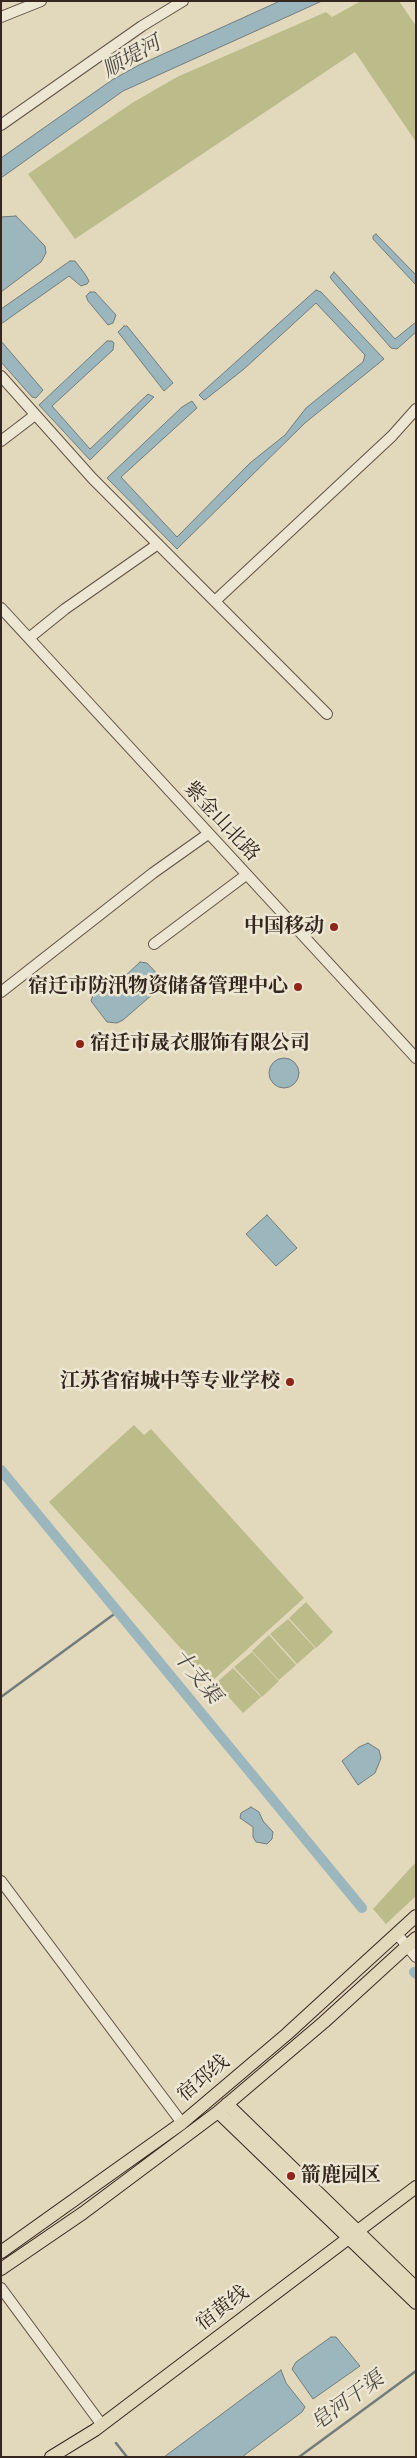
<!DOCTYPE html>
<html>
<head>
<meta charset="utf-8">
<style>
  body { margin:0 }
  #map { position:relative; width:417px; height:2458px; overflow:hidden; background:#e2d8bb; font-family:"Libre Bodoni",serif }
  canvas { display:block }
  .frame { position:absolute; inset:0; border:2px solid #35261f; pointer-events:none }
</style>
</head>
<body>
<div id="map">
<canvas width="417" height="2458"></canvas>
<div class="frame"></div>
</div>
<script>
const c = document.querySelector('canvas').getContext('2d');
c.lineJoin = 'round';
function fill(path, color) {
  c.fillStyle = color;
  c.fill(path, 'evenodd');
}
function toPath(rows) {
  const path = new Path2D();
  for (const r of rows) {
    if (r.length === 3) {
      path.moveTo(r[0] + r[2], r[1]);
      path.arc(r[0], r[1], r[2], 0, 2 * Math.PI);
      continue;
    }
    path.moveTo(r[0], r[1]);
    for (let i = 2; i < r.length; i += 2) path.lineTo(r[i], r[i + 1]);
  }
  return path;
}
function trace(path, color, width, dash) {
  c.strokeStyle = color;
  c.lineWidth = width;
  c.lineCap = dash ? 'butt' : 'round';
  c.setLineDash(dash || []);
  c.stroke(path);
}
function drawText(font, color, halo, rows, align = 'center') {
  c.font = font + ' "Libre Bodoni","Noto Serif SC",serif';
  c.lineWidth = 5;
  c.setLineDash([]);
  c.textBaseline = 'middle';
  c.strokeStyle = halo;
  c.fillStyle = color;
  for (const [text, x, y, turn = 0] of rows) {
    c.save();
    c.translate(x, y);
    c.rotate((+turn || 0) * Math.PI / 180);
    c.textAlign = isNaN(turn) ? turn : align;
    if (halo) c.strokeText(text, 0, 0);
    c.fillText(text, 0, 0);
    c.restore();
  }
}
const green = toPath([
  [361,1,399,1,416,26,416,142,355,52,75,239,28,174,132,103,177,77,326,12,332,17],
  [134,1425,144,1435,151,1429,304,1598,211,1682,49,1502],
  [306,1602,333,1632,316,1648,289,1618],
  [288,1619,315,1648,297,1664,270,1634],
  [269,1635,296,1665,279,1680,252,1651],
  [252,1652,279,1681,262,1697,234,1667],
  [233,1668,261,1697,243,1713,216,1683],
  [416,1862,416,1896,386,1924,373,1909]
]);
const water = toPath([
  [280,1,322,1,123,91,1,178,1,158,112,80,139,65,280,1],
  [16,216,45,246,46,253,41,262,1,292,1,217,16,216],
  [376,234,416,275,416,285,373,239,373,236,376,234],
  [70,261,75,261,85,274,89,281,87,284,81,286,69,276,1,324,1,309,70,261],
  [334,272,395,339,416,322,416,332,397,349,391,348,332,280,330,277,334,272],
  [316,290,321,292,384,359,305,423,177,549,107,478,182,407,192,401,197,408,121,477,177,537,250,463,285,435,306,408,363,362,365,355,316,303,244,369,206,399,204,400,199,395,316,290],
  [90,292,95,292,116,315,113,323,108,325,88,301,86,296,90,292],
  [124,326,127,326,173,383,164,391,118,332,124,326],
  [1,341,43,390,36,398,32,397,1,362,1,341],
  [107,341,112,341,114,343,113,350,52,406,90,449,148,394,154,397,90,460,39,405,107,341],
  [140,962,147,963,162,979,161,987,123,1020,117,1023,107,1022,91,1001,94,992,97,987,101,989,121,980,140,962],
  [284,1073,15],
  [267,1215,297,1248,276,1266,246,1234,267,1215],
  [368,1743,379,1750,381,1758,375,1773,358,1785,342,1761,359,1747,368,1743],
  [251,1807,259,1812,263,1821,273,1832,272,1839,267,1844,256,1842,253,1837,253,1827,240,1818,241,1813,251,1807],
  [331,2337,336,2337,360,2366,313,2399,292,2369,296,2362,331,2337],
  [281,2370,286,2383,305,2407,302,2412,242,2457,164,2457,281,2370]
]);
const stream = toPath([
  [1,1697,117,1612],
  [116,2443,127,2457],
  [299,2457,416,2371]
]);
const canal = toPath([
  [1,1470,362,1908],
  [414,1972,416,1974]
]);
const minor = toPath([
  [1,17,41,1],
  [1,125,142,26,183,1],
  [1,376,92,478,327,714],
  [1,441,35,415],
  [215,601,392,436,416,409],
  [1,608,416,1058],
  [29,638,65,609,158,544],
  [154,944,246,875],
  [1,992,153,873,208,834],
  [1,1881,182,2123],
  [397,1934,416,1957],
  [1,2288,102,2425]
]);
const major = toPath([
  [227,2104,416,2288],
  [218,2112,416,2303],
  [1,2252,182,2123,287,2034,416,1916],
  [1,2269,83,2213,218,2112,324,2022,416,1938],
  [51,2457,95,2430,416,2187]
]);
const markers = [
  [334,927,5,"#8f2418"],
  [298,987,5,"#8f2418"],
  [80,1044,5,"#8f2418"],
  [290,1382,5,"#8f2418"],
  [291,2176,5,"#8f2418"]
];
const streetNames = [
  ["紫金山北路",221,822,47],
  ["宿邳线",204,2079,-40],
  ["宿黄线",223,2309,-37]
];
const poiNames = [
  ["中国移动",324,927],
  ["宿迁市防汛物资储备管理中心",288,987],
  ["宿迁市晟衣服饰有限公司",90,1044,"left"],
  ["江苏省宿城中等专业学校",280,1382],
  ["箭鹿园区",301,2176,"left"]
];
const waterNames = [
  ["顺堤河",132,58,-29],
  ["十支渠",196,1677,51],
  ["皂河干渠",348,2402,-36]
];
fill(green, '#bcbc8b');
fill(water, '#9bb6bc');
trace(water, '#727c7d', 1);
trace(stream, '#727c7d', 2.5);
trace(canal, '#9bb6bc', 10);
trace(minor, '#605246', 12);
trace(major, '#35261f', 14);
trace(minor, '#ece6d3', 10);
trace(major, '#e2d8bb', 12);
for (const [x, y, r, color] of markers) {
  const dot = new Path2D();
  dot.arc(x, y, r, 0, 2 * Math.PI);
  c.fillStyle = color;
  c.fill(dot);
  trace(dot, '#ece6d3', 2);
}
drawText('20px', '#35261f', '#ece6d3', streetNames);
drawText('bold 20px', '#35261f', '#ece6d3', poiNames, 'right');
drawText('italic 21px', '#4e4a46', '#ece6d3', waterNames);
</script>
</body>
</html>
